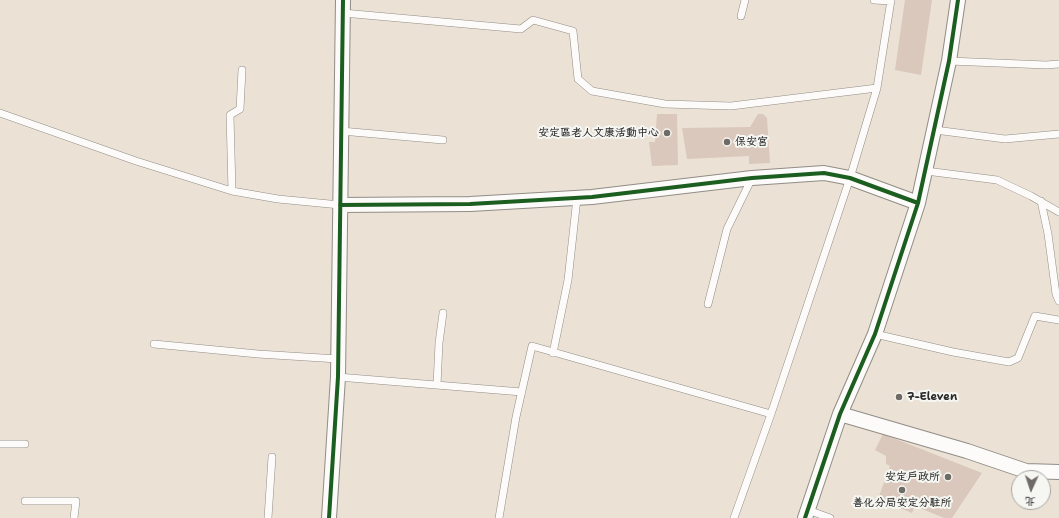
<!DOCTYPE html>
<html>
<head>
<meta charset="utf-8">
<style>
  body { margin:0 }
  #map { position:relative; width:1059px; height:518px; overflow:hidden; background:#ebe2d5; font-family:"Shantell Sans","LXGW WenKai TC",sans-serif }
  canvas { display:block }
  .north { position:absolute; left:1011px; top:470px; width:40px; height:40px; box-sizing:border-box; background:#f6f6f2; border:1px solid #a5a5a2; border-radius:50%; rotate:183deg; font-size:11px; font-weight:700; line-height:16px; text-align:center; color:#2b2b2b }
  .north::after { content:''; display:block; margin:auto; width:14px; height:18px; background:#6e6b66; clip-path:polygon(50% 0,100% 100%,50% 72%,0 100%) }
</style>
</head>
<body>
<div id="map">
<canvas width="1059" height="518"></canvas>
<div class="north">北</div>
</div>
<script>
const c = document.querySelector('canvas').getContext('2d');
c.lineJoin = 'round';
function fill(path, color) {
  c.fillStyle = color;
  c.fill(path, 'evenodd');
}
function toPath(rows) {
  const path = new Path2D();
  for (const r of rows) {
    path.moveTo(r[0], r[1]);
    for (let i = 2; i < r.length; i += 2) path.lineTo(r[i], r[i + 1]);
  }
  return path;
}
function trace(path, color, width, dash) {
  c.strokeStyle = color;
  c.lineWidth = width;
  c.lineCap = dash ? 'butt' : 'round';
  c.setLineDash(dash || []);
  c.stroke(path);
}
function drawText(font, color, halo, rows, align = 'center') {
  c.font = font + ' "Shantell Sans","LXGW WenKai TC",sans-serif';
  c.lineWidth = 4;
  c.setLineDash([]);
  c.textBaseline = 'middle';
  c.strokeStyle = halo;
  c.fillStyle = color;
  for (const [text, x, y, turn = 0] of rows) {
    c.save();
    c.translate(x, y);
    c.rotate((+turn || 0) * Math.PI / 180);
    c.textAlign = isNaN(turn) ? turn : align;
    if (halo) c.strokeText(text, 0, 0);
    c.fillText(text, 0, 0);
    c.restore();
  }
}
const building = toPath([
  [905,0,932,0,921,75,895,70],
  [657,114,677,114,678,165,652,166,649,142,655,142],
  [758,114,763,114,767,118,770,163,749,164,749,156,687,159,682,128,750,127],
  [883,434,982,473,952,518,944,518,915,506,912,513,878,499,890,466,886,464,886,456,875,450]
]);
const lane = toPath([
  [874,0,891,1],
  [343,13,521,29,533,20,573,31,578,79,592,91,665,104,731,106,877,88],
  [741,16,745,0],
  [949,61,1046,65,1059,64],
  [0,113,136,161,232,191,278,199,340,205],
  [935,130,1005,139,1059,134],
  [341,131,443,140],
  [926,171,997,180,1031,196,1059,212],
  [232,191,230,115,240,109,242,70],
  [1041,201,1048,234,1056,294,1059,301],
  [708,304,727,229,752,178],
  [875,334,953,352,1009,362,1018,358,1035,316,1059,320],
  [154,344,258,354,338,359],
  [553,353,568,280,577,198],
  [338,377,522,392],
  [437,385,439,343,443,313],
  [0,444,25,444],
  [25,501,76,501,74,518],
  [808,510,830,518],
  [268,518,272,457],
  [499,518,516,417,532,346,771,414],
  [734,518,771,414,850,178,877,88,891,0]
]);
const street = toPath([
  [340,205,470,204,592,197,752,178,824,173,850,178,918,203],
  [840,414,967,451,1026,471,1059,472],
  [329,518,338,377,343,0],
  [805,518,840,414,875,334,918,203,949,61,958,0]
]);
const cycleway = toPath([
  [340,205,470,204,592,197,752,178,824,173,850,178,918,203],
  [329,518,338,377,343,0],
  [805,518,840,414,875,334,918,203,949,61,958,0]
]);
const markers = [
  [667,133,4,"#6e6b66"],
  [727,142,4,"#6e6b66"],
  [899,397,4,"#6e6b66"],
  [948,477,4,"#6e6b66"],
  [902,490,4,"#6e6b66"]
];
const poiNames = [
  ["安定區老人文康活動中心",659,133],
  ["保安宮",735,142,"left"],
  ["7-Eleven",907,397,"left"],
  ["安定戶政所",940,477],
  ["善化分局安定分駐所",902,503,"center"]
];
fill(building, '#d9c8bb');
trace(lane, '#918c86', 8);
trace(street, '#918c86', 16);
trace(lane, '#fcfbf9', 7);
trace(street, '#fcfbf9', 14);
trace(cycleway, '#1b5e20', 4);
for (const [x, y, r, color] of markers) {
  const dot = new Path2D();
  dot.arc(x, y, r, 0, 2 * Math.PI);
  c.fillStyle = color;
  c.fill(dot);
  trace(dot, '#f6f6f2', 1.5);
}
drawText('bold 11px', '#2b2b2b', '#f6f6f2', poiNames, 'right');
</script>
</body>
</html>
